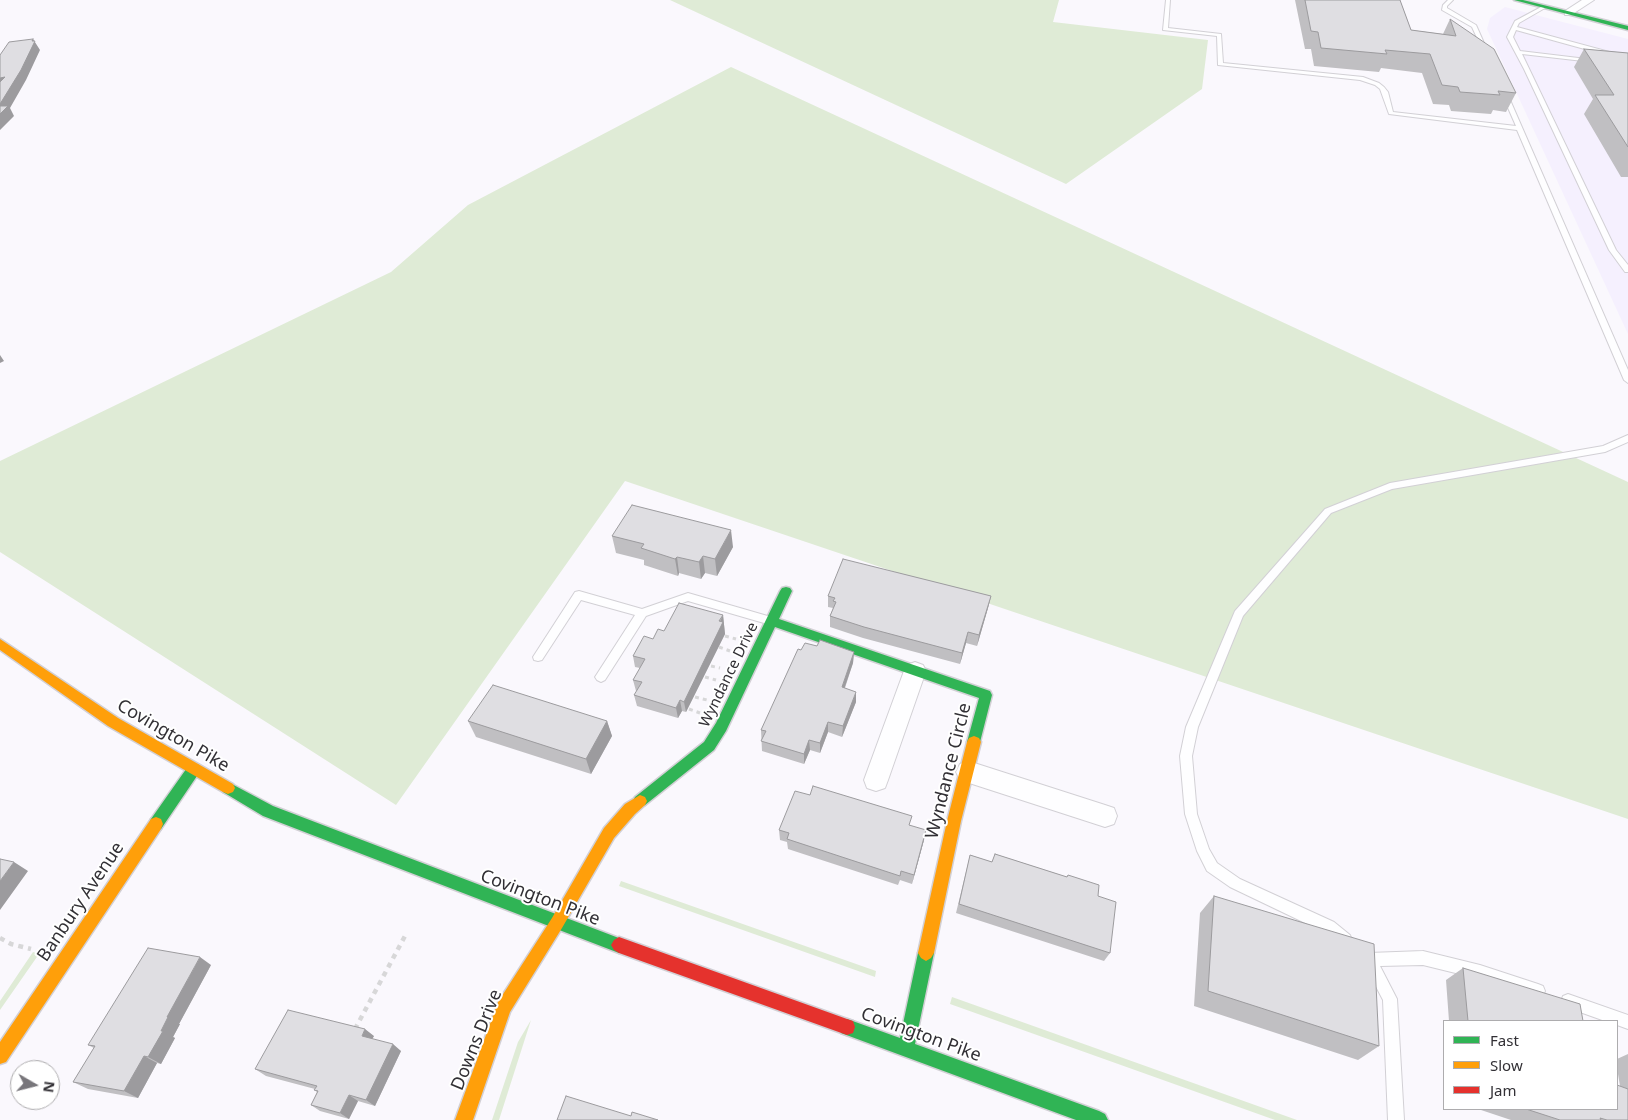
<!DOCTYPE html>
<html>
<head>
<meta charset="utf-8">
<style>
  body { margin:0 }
  #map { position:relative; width:1628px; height:1120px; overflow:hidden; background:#faf8fd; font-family:"Noto Sans",sans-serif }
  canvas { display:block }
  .legend { position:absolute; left:1443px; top:1020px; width:175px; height:90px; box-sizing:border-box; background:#fff; border:1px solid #adacae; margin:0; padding:6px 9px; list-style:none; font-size:15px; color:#323035 }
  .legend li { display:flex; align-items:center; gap:10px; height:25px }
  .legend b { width:25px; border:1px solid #adacae }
  .north { position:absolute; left:10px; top:1060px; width:50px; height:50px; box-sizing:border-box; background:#fff; border:1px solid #adacae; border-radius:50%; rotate:98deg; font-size:14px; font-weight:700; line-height:20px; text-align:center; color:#323035 }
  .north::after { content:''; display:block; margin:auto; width:18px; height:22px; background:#78767b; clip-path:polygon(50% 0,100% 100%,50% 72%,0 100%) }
</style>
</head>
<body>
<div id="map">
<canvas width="1628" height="1120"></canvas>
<ul class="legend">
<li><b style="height:6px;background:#30b455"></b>Fast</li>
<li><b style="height:6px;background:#ff9f0a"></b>Slow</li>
<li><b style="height:6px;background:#e5322d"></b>Jam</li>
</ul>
<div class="north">N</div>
</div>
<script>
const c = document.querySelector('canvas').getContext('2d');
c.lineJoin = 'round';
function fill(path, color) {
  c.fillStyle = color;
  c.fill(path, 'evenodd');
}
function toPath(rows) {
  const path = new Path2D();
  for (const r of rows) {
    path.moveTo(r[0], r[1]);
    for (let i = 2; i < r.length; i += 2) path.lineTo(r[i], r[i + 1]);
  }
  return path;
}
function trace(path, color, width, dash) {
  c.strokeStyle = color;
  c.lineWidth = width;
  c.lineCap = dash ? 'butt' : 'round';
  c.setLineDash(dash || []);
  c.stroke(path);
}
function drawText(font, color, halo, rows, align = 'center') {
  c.font = font + ' "Noto Sans",sans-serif';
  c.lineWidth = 4;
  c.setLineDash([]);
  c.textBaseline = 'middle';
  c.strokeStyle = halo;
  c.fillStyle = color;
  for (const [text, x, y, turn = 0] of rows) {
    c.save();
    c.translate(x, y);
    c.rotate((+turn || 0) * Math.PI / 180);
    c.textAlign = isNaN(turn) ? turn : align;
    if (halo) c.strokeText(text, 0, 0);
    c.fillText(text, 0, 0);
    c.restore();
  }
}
const built = toPath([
  [1505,7,1628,39,1628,334,1487,29,1490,18]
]);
const green = toPath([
  [670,0,1059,0,1053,22,1208,40,1202,89,1066,184],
  [731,67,1628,482,1628,819,625,481,396,805,0,552,0,461,391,272,468,205],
  [621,881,876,971,875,977,619,886],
  [33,952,39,954,0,1010,0,1001],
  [952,997,1297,1120,1275,1120,950,1004],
  [531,1020,499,1120,492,1120,518,1042]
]);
const pathFar1 = toPath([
  [725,636,736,639],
  [719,647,730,651],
  [711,666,720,668],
  [705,677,716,680],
  [695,697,707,700],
  [689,709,700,713]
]);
const path = toPath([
  [0,938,11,944,31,949],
  [355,1029,405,936]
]);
const lane = toPath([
  [1166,0,1170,0,1168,28,1221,34,1223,63,1363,77,1379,83,1384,87,1388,92,1393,112,1516,126,1502,94,1507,93,1628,370,1628,383,1624,380,1517,130,1389,114,1380,89,1375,85,1360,80,1218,65,1217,36,1163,30,1166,0],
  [1448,0,1453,0,1447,6,1447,8,1476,25,1488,52,1483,51,1472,27,1442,10,1443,5,1448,0],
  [1543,6,1545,8,1519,23,1517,27,1628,57,1628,61,1516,30,1513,37,1520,51,1595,60,1592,62,1522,54,1616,250,1628,265,1628,272,1625,272,1609,250,1524,69,1507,37,1515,21,1543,6],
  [1628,435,1628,442,1605,452,1392,489,1331,513,1243,616,1198,727,1192,756,1197,814,1209,849,1217,863,1240,879,1334,922,1350,935,1352,940,1350,945,1345,947,1340,945,1324,932,1230,887,1207,871,1197,851,1185,814,1180,756,1186,727,1235,611,1325,509,1390,483,1603,446,1628,435],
  [579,591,642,609,688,593,771,617,775,618,776,621,775,624,771,625,688,601,646,616,605,680,601,682,597,680,595,677,597,674,635,615,581,600,542,660,538,661,534,660,533,657,575,592,579,591],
  [1423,951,1480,965,1538,984,1543,986,1545,991,1543,996,1538,998,1480,979,1423,965,1380,966,1397,999,1404,1120,1388,1120,1383,1000,1362,960,1364,955,1369,953,1423,951],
  [1568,994,1628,1015,1628,1029,1617,1025,1617,1021,1605,1021,1563,1006,1561,1001,1563,996,1568,994]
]);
const street = toPath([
  [1582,0,1594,0,1571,15,1565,15,1565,11,1582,0],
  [915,662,923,665,926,671,888,780,885,788,876,791,867,788,864,780,904,671,907,665,915,662],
  [968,761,1105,805,1114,808,1117,816,1114,824,1105,827,960,780,956,772,960,764,968,761]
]);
const fast = toPath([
  [1514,0,1523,0,1628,26,1628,30,1514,0],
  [786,587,790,588,792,591,779,619,990,691,992,695,979,746,974,748,969,746,967,742,979,698,775,627,726,731,714,750,645,805,640,807,635,805,633,801,635,797,704,742,716,723,780,591,782,588,786,587],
  [194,763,199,765,201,769,199,773,161,829,156,831,151,829,149,824,151,819,189,765,194,763],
  [228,782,273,806,624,940,627,945,624,950,619,953,263,816,223,792,221,788,223,784,228,782],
  [926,945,931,948,934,953,915,1044,1099,1111,1105,1114,1108,1120,1076,1120,841,1033,839,1027,841,1021,847,1019,900,1038,918,953,921,948,926,945]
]);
const slow = toPath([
  [0,639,118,718,233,784,235,788,233,792,228,794,223,792,108,726,0,650,0,639],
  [974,736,979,738,981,742,961,821,934,953,931,958,926,961,921,958,918,953,947,821,967,742,969,738,974,736],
  [640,795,645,797,647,801,645,805,635,814,614,838,562,928,510,1012,473,1120,455,1120,498,1002,552,918,604,828,625,804,640,795],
  [156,817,161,819,163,824,161,829,6,1062,0,1064,0,1042,151,819,156,817]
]);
const jam = toPath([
  [619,937,847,1019,853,1021,855,1027,853,1033,847,1035,619,953,614,950,611,945,614,940,619,937]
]);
const wall = toPath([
  [1295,0,1400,0,1411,30,1443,34,1450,19,1516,93,1506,112,1493,110,1491,114,1451,111,1449,105,1433,104,1422,73,1381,68,1379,72,1314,66,1311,49,1305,49],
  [1584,49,1628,53,1628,177,1621,177,1584,114,1593,99,1574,67],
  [612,536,733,547,717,576,705,573,701,579,679,573,678,576,644,565,644,560,616,553],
  [828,596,991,596,988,608,977,646,966,643,960,664,863,638,830,627,830,616,833,608,828,607],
  [723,615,725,634,686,712,682,711,678,718,637,706,634,695,637,691,636,691,633,680,640,668,635,667,633,656,653,639,664,631],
  [817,646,854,652,853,663,845,688,856,702,842,737,828,732,820,753,810,750,804,764,762,751,761,730,801,650],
  [468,721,607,721,612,736,591,774,476,737],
  [910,825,924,840,912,884,900,880,898,885,788,849,787,842,780,840,779,830],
  [995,854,1067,877,1068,875,1098,896,1110,953,1104,961,956,913,970,855,992,862],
  [1214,896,1379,1046,1358,1060,1194,1006,1200,913],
  [211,965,179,1024,180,1024,173,1037,175,1038,161,1064,157,1063,138,1098,88,1089,73,1082,94,1048,88,1045],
  [1463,968,1583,1021,1449,1021,1446,980],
  [374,1036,372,1039,401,1051,375,1106,358,1101,349,1119,320,1111,311,1105,317,1092,314,1090,315,1089,266,1076,255,1069],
  [1628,1054,1628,1120,1511,1120,1478,1109,1617,1109,1620,1086,1617,1068,1617,1059]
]);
const shadedWall = toPath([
  [33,39,40,50,26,80,10,108,14,116,0,130,0,78],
  [0,355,4,361,0,363],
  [731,530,733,547,717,576,715,559],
  [703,556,705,573,701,579,699,562],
  [677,557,679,573,678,576,675,559],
  [991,596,988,608,977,646,979,635],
  [723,615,725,634,686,712,684,702],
  [968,632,966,643,960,664,962,653],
  [854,652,853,663,841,698,842,687],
  [856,692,856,702,842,737,843,726],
  [680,700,682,711,678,718,676,708],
  [607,721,612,736,591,774,586,759],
  [828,722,828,732,820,753,820,743],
  [809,740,810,750,804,764,804,754],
  [926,830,924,840,912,884,914,875],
  [14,862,28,871,0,910,0,881],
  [200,957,211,965,179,1024,180,1024,173,1037,175,1038,161,1064,148,1057,167,1017],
  [365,1029,374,1036,370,1043,362,1036],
  [393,1044,401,1051,375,1106,366,1100],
  [144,1056,157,1063,138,1098,124,1091],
  [349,1095,358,1101,349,1119,340,1113]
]);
const building = toPath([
  [1305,0,1400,0,1411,30,1456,36,1450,19,1494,49,1516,93,1498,91,1500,95,1460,92,1458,87,1442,85,1430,54,1385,50,1387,54,1321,48,1318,32,1311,31,1305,0],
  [33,39,32,41,35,41,21,70,0,104,0,82,5,77,0,78,0,55,9,42,33,39],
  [1584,49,1628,53,1628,147,1595,95,1614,95,1584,49],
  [0,106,8,106,0,114,0,106],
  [632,505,731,530,715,559,703,556,699,562,677,557,675,559,641,548,644,544,612,536,632,505],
  [843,559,991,596,979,635,968,632,962,653,864,627,830,616,836,602,833,601,835,598,828,596,843,559],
  [679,603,723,615,719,621,723,622,684,702,680,700,676,708,634,695,642,682,633,680,645,659,633,656,644,636,653,639,658,629,664,631,679,603],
  [820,640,854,652,842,687,856,692,843,726,828,722,820,743,809,740,804,754,761,741,766,731,761,730,798,649,801,650,805,643,817,646,820,640],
  [493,685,607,721,586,759,468,721,493,685],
  [813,786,912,816,909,825,926,830,914,875,901,871,900,876,787,839,789,833,779,830,795,791,810,795,813,786],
  [995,854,1067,877,1068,875,1099,885,1098,896,1116,902,1110,953,959,904,970,855,992,862,995,854],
  [0,859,14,862,0,881,0,859],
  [1214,896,1374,944,1379,1046,1208,991,1214,896],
  [148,948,200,957,167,1017,168,1017,161,1031,163,1031,148,1057,144,1056,124,1091,73,1082,95,1046,88,1045,148,948],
  [1463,968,1580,1004,1583,1021,1468,1021,1463,968],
  [288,1010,365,1029,362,1036,393,1044,366,1100,349,1095,340,1113,311,1105,318,1091,314,1090,317,1086,255,1069,288,1010],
  [1617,1085,1628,1089,1628,1120,1607,1120,1600,1118,1601,1120,1560,1120,1526,1109,1617,1109,1617,1085],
  [566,1096,631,1116,632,1112,658,1120,557,1120,566,1096]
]);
const streetNames = [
  ["Wyndance Drive",729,675,-64]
];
const nearStreetnames = [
  ["Covington Pike",173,736,30],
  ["Wyndance Circle",949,771,-76],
  ["Covington Pike",540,898,21],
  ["Banbury Avenue",81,902,-56],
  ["Covington Pike",921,1035,20],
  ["Downs Drive",477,1040,-68]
];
fill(built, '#f5f0fe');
fill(green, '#dfebd6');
trace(lane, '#d2d0d5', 2);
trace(street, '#d2d0d5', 2);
trace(fast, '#d2d0d5', 3);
trace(slow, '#d2d0d5', 3);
trace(jam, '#d2d0d5', 3);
trace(pathFar1, '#d7d7d8', 3, [4, 4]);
trace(path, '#d7d7d8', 4.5, [5, 5]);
fill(lane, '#fefeff');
fill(street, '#fefeff');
fill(fast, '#30b455');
fill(slow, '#ff9f0a');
fill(jam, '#e5322d');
fill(wall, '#c0bfc2');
fill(shadedWall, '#9c9b9e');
fill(building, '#dfdee2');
trace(building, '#9c9b9e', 1);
drawText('15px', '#323035', '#fff', streetNames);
drawText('18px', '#323035', '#fff', nearStreetnames);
</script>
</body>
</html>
